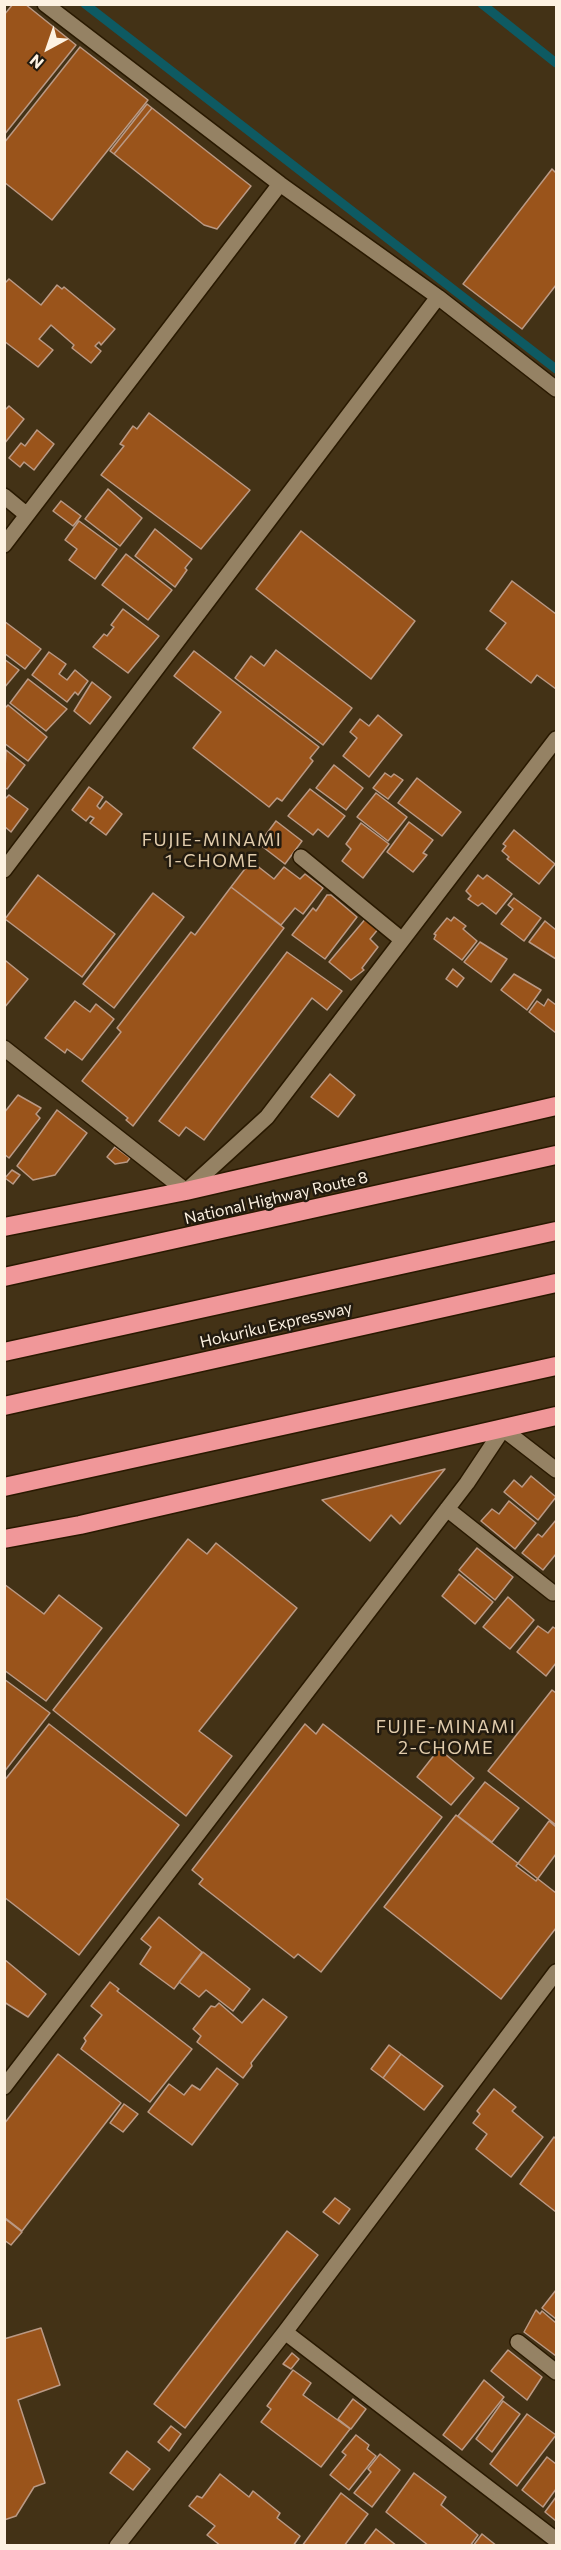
<!DOCTYPE html>
<html>
<head>
<meta charset="utf-8">
<style>
  body { margin:0 }
  #map { position:relative; width:561px; height:2550px; overflow:hidden; background:#433216; font-family:Commissioner,sans-serif }
  canvas { display:block }
  .frame { position:absolute; inset:0; border:6px solid #fdf2e2; pointer-events:none }
  .north { position:absolute; left:18px; top:18px; width:60px; height:60px; -webkit-text-stroke:4px #231b0f; paint-order:stroke; rotate:220deg; font-size:16px; font-weight:700; line-height:24px; text-align:center; color:#fdf2e2 }
  .north::after { content:''; display:block; margin:auto; width:21px; height:27px; background:#fdf2e2; clip-path:polygon(50% 0,100% 100%,50% 72%,0 100%) }
</style>
</head>
<body>
<div id="map">
<canvas width="561" height="2550"></canvas>
<div class="frame"></div>
<div class="north">N</div>
</div>
<script>
const c = document.querySelector('canvas').getContext('2d');
c.lineJoin = 'round';
function toPath(rows) {
  const path = new Path2D();
  for (const r of rows) {
    path.moveTo(r[0], r[1]);
    for (let i = 2; i < r.length; i += 2) path.lineTo(r[i], r[i + 1]);
  }
  return path;
}
function trace(path, color, width, dash) {
  c.strokeStyle = color;
  c.lineWidth = width;
  c.lineCap = dash ? 'butt' : 'round';
  c.setLineDash(dash || []);
  c.stroke(path);
}
function fill(path, color) {
  c.fillStyle = color;
  c.fill(path, 'evenodd');
}
function drawText(font, color, halo, rows, align = 'center') {
  c.font = font + ' Commissioner,sans-serif';
  c.lineWidth = 5;
  c.setLineDash([]);
  c.textBaseline = 'middle';
  c.strokeStyle = halo;
  c.fillStyle = color;
  for (const [text, x, y, turn = 0] of rows) {
    c.save();
    c.translate(x, y);
    c.rotate((+turn || 0) * Math.PI / 180);
    c.textAlign = isNaN(turn) ? turn : align;
    if (halo) c.strokeText(text, 0, 0);
    c.fillText(text, 0, 0);
    c.restore();
  }
}
const stream = toPath([
  [85,4,556,369],
  [482,4,556,63]
]);
const building = toPath([
  [13,4,25,4,76,45,4,135,4,15,13,4],
  [80,47,148,100,52,220,4,182,4,143,80,47],
  [147,104,152,108,114,154,110,151,147,104],
  [152,108,251,186,217,229,204,225,114,154,152,108],
  [552,169,556,173,556,285,522,329,463,284,552,169],
  [9,279,41,305,57,285,62,289,64,287,115,329,101,345,99,342,95,346,101,351,91,363,72,348,74,345,51,325,39,339,53,350,38,367,4,341,4,284,9,279],
  [9,406,24,419,4,444,4,411,9,406],
  [149,413,250,490,201,549,101,475,124,446,120,444,133,426,137,429,149,413],
  [37,430,54,444,34,470,24,462,20,467,9,458,21,443,25,446,37,430],
  [108,489,142,518,120,546,85,519,108,489],
  [61,501,81,516,73,526,53,511,61,501],
  [79,521,117,549,95,579,69,560,77,549,65,540,79,521],
  [155,529,192,559,185,568,187,570,175,587,135,556,155,529],
  [301,531,415,621,371,679,256,589,301,531],
  [126,554,172,590,148,620,102,585,126,554],
  [512,581,556,614,556,689,537,675,531,683,486,649,506,623,490,611,512,581],
  [123,609,159,636,128,673,93,647,104,634,107,636,114,627,111,625,123,609],
  [4,621,41,649,25,669,4,653,4,621],
  [276,650,352,708,323,745,235,678,251,656,264,666,276,650],
  [194,651,319,747,310,758,313,761,282,801,277,798,269,807,193,748,221,712,174,676,194,651],
  [49,652,66,664,59,674,67,680,75,670,88,681,78,695,75,692,67,702,32,675,49,652],
  [4,659,19,670,4,688,4,659],
  [28,679,67,709,46,731,10,703,28,679],
  [92,682,111,697,90,724,74,711,92,682],
  [8,705,47,737,28,761,4,743,4,709,8,705],
  [378,715,402,735,369,777,343,756,357,738,350,732,360,719,369,726,378,715],
  [6,750,25,765,7,789,4,787,6,750],
  [334,765,363,788,346,810,316,788,334,765],
  [385,773,391,777,394,774,403,780,388,799,373,788,385,773],
  [417,778,461,812,442,836,398,803,417,778],
  [89,787,103,797,97,806,100,809,106,801,122,814,106,835,90,823,94,818,90,816,86,821,72,810,89,787],
  [310,789,345,816,328,837,318,829,313,835,288,816,310,789],
  [376,793,407,817,388,841,357,817,376,793],
  [9,795,28,809,11,832,4,826,4,800,9,795],
  [276,821,302,841,285,864,259,844,276,821],
  [409,822,433,840,423,853,427,855,413,872,387,852,409,822],
  [361,823,389,844,363,878,342,861,351,849,346,844,361,823],
  [514,830,555,864,539,884,507,859,509,857,502,851,506,846,503,844,514,830],
  [251,861,274,879,284,867,300,879,305,874,323,888,303,914,295,908,281,925,231,887,251,861],
  [38,875,115,934,82,977,5,919,38,875],
  [478,875,483,879,487,875,512,894,496,914,482,903,478,906,468,899,471,896,466,891,478,875],
  [231,887,284,928,133,1126,126,1120,128,1118,82,1081,121,1032,117,1028,191,932,195,935,231,887],
  [153,893,184,917,114,1008,83,984,153,893],
  [327,895,331,895,357,917,325,959,292,935,313,908,316,911,327,895],
  [514,898,541,918,524,941,501,924,513,909,508,905,514,898],
  [367,917,379,928,370,939,378,947,362,968,364,970,351,980,329,962,367,917],
  [454,917,466,926,463,929,477,941,462,960,434,939,436,935,434,934,447,918,451,921,454,917],
  [545,921,556,930,556,959,529,942,545,921],
  [480,942,507,959,491,982,464,962,480,942],
  [287,952,342,991,327,1010,312,998,204,1140,186,1127,179,1136,159,1121,287,952],
  [6,961,28,979,4,1008,4,963,6,961],
  [453,969,464,978,457,987,446,979,453,969],
  [514,974,541,990,527,1010,501,990,514,974],
  [548,999,556,1005,556,1033,529,1012,537,1001,544,1006,548,999],
  [75,1001,90,1012,96,1004,114,1019,82,1060,67,1049,65,1053,45,1038,75,1001],
  [330,1074,355,1095,338,1117,311,1097,330,1074],
  [18,1095,41,1108,36,1114,40,1118,9,1158,4,1154,4,1113,18,1095],
  [57,1110,87,1133,55,1175,33,1180,17,1166,57,1110],
  [115,1147,130,1158,127,1162,115,1164,107,1157,115,1147],
  [12,1170,20,1175,13,1184,5,1178,12,1170],
  [445,1469,400,1524,391,1515,370,1541,322,1500,445,1469],
  [531,1476,556,1497,538,1520,504,1492,514,1480,522,1487,531,1476],
  [509,1501,536,1523,515,1549,481,1521,492,1509,499,1514,509,1501],
  [556,1520,556,1554,543,1570,522,1553,538,1534,542,1537,556,1520],
  [188,1539,207,1554,216,1543,297,1608,199,1731,232,1756,186,1816,53,1710,188,1539],
  [477,1548,513,1577,495,1600,459,1570,477,1548],
  [459,1574,493,1602,475,1624,442,1596,459,1574],
  [4,1584,44,1614,59,1595,102,1628,46,1701,4,1670,4,1584],
  [508,1597,534,1620,510,1649,483,1627,508,1597],
  [538,1626,548,1633,553,1627,556,1629,556,1663,546,1676,517,1652,538,1626],
  [4,1679,50,1713,4,1772,4,1679],
  [552,1690,556,1693,556,1825,488,1771,552,1690],
  [49,1724,179,1825,79,1955,4,1897,4,1781,49,1724],
  [305,1724,316,1734,323,1724,442,1817,321,1972,298,1954,294,1958,199,1884,203,1879,192,1870,305,1724],
  [439,1749,474,1778,451,1805,417,1777,439,1749],
  [485,1782,519,1808,492,1842,458,1816,485,1782],
  [456,1815,556,1893,556,1928,501,1999,384,1907,456,1815],
  [549,1821,556,1827,556,1854,536,1881,516,1866,549,1821],
  [159,1917,202,1952,174,1989,140,1964,151,1947,141,1939,159,1917],
  [203,1952,250,1989,233,2011,206,1990,199,1997,179,1982,203,1952],
  [4,1959,46,1994,28,2017,4,2002,4,1959],
  [110,1982,119,1989,117,1991,192,2049,150,2102,81,2049,86,2041,84,2038,102,2015,91,2006,110,1982],
  [263,1999,287,2017,251,2063,252,2066,243,2078,197,2042,201,2036,193,2029,211,2006,215,2007,219,2003,242,2023,263,1999],
  [389,2045,401,2054,383,2078,371,2069,389,2045],
  [58,2054,121,2103,22,2231,4,2217,4,2124,58,2054],
  [401,2054,443,2086,424,2110,383,2078,401,2054],
  [217,2068,238,2084,192,2145,148,2112,169,2084,184,2095,192,2085,200,2090,217,2068],
  [494,2089,516,2107,512,2111,543,2137,511,2177,476,2149,487,2134,473,2123,480,2114,477,2111,494,2089],
  [124,2104,138,2114,123,2132,110,2123,124,2104],
  [554,2137,556,2139,556,2212,520,2184,554,2137],
  [335,2198,350,2209,339,2224,323,2212,335,2198],
  [4,2218,22,2232,11,2245,4,2240,4,2218],
  [287,2231,318,2255,185,2428,154,2404,287,2231],
  [556,2290,556,2319,542,2308,556,2290],
  [536,2310,540,2314,542,2311,556,2323,556,2356,524,2332,536,2310],
  [41,2328,60,2385,18,2400,45,2483,34,2487,16,2516,4,2520,4,2339,41,2328],
  [508,2350,542,2377,527,2400,491,2371,508,2350],
  [292,2353,299,2359,291,2369,283,2364,292,2353],
  [293,2370,311,2383,303,2395,350,2429,321,2467,261,2422,271,2409,267,2406,293,2370],
  [484,2380,504,2397,462,2450,443,2435,484,2380],
  [353,2399,366,2409,351,2429,338,2419,353,2399],
  [503,2401,520,2414,492,2452,476,2439,503,2401],
  [527,2414,556,2435,517,2486,490,2464,527,2414],
  [171,2426,181,2434,169,2451,158,2442,171,2426],
  [356,2435,369,2445,367,2449,376,2456,349,2490,330,2475,346,2455,342,2452,356,2435],
  [127,2451,150,2469,133,2490,110,2473,127,2451],
  [380,2454,400,2470,372,2507,354,2493,371,2472,368,2469,380,2454],
  [547,2457,556,2464,556,2489,543,2507,522,2490,547,2457],
  [414,2473,446,2497,441,2505,478,2535,470,2546,429,2546,386,2512,414,2473],
  [220,2474,249,2497,253,2491,280,2513,277,2518,300,2536,293,2546,221,2546,207,2535,215,2526,189,2506,197,2496,202,2498,220,2474],
  [341,2493,368,2514,344,2546,302,2546,341,2493],
  [556,2497,556,2521,545,2512,556,2497],
  [376,2529,397,2546,363,2546,376,2529],
  [482,2534,497,2546,473,2546,482,2534]
]);
const minor = toPath([
  [45,4,280,184,438,297,556,389],
  [4,496,27,515],
  [4,545,280,184],
  [301,857,401,939],
  [4,870,438,297],
  [4,1048,186,1191,267,1117,556,739],
  [447,1509,553,1593],
  [4,2087,467,1483,503,1429,556,1470],
  [285,2332,556,2540],
  [518,2342,556,2372],
  [117,2546,285,2332,556,1972]
]);
const highway = toPath([
  [4,1227,186,1191,556,1106],
  [4,1277,556,1155],
  [4,1352,556,1231],
  [4,1406,556,1283],
  [4,1487,556,1366],
  [4,1539,80,1525,556,1416]
]);
const streetNames = [
  ["National Highway Route 8",276,1198,-13],
  ["Hokuriku Expressway",276,1325,-13]
];
const neighbourhoodNames = [
  ["FUJIE-MINAMI",212,840],
  ["1-CHOME",212,861],
  ["FUJIE-MINAMI",446,1727],
  ["2-CHOME",446,1748]
];
trace(stream, '#0e5a62', 9);
fill(building, '#9a541b');
trace(building, '#ba9984', 1.5);
trace(minor, '#291900', 18);
trace(highway, '#291900', 21);
trace(minor, '#958264', 15);
trace(highway, '#f09799', 18);
drawText('16px', '#fdf2e2', '#231b0f', streetNames);
c.letterSpacing = '1.5px';
drawText('18px', '#e1ccac', '#231b0f', neighbourhoodNames);
c.letterSpacing = '0px';
</script>
</body>
</html>
